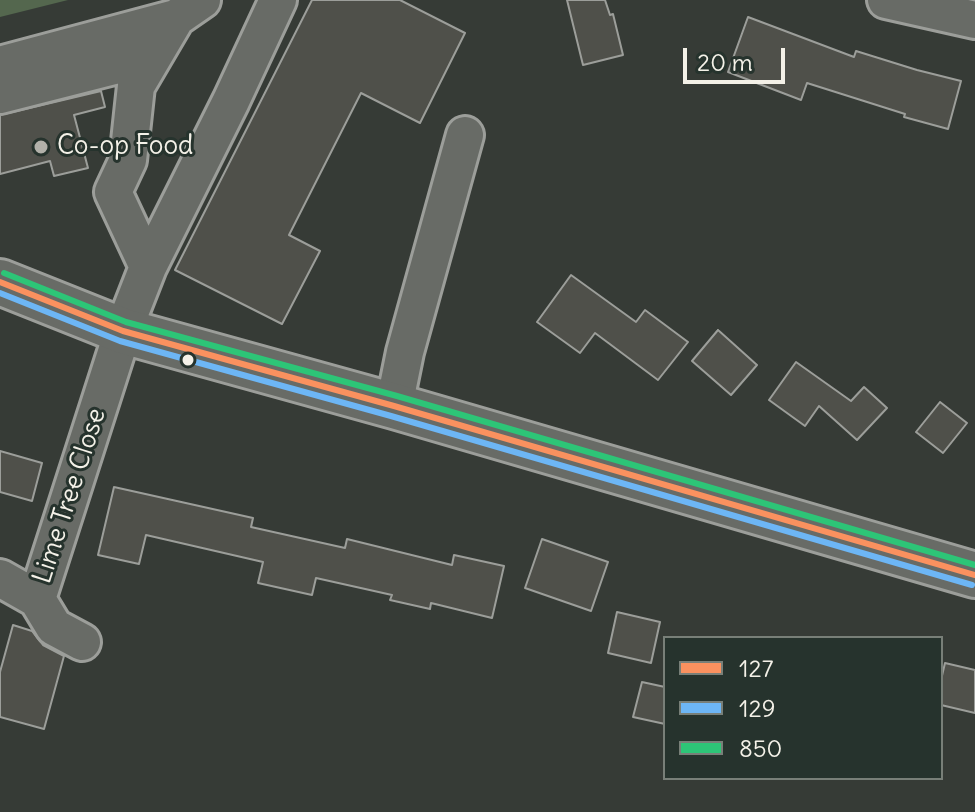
<!DOCTYPE html>
<html>
<head>
<meta charset="utf-8">
<style>
  body { margin:0 }
  #map { position:relative; width:975px; height:812px; overflow:hidden; background:#363b36; font-family:Delius,sans-serif }
  canvas { display:block }
  .legend { position:absolute; left:663px; top:636px; width:280px; height:144px; box-sizing:border-box; background:#26332d; border:2px solid #787f78; margin:0; padding:10px 14px; list-style:none; font-size:24px; color:#f4f1e8 }
  .legend li { display:flex; align-items:center; gap:16px; height:40px }
  .legend b { width:40px; border:2px solid #787f78 }
  .scale { position:absolute; left:683px; top:48px; width:102px; height:36px; box-sizing:border-box; border:4px solid #f4f1e8; border-top:0; padding-left:10px; font-size:24px; line-height:28px; white-space:nowrap; color:#f4f1e8; -webkit-text-stroke:6px #26332d; paint-order:stroke }
</style>
</head>
<body>
<div id="map">
<canvas width="975" height="812"></canvas>
<ul class="legend">
<li><b style="height:10px;background:#fa915f"></b>127</li>
<li><b style="height:10px;background:#6db6f5"></b>129</li>
<li><b style="height:10px;background:#2dc577"></b>850</li>
</ul>
<div class="scale">20 m</div>
</div>
<script>
const c = document.querySelector('canvas').getContext('2d');
c.lineJoin = 'round';
function fill(path, color) {
  c.fillStyle = color;
  c.fill(path, 'evenodd');
}
function toPath(rows) {
  const path = new Path2D();
  for (const r of rows) {
    path.moveTo(r[0], r[1]);
    for (let i = 2; i < r.length; i += 2) path.lineTo(r[i], r[i + 1]);
  }
  return path;
}
function trace(path, color, width, dash) {
  c.strokeStyle = color;
  c.lineWidth = width;
  c.lineCap = dash ? 'butt' : 'round';
  c.setLineDash(dash || []);
  c.stroke(path);
}
function drawText(font, color, halo, rows, align = 'center') {
  c.font = font + ' Delius,sans-serif';
  c.lineWidth = 6;
  c.setLineDash([]);
  c.textBaseline = 'middle';
  c.strokeStyle = halo;
  c.fillStyle = color;
  for (const [text, x, y, turn = 0] of rows) {
    c.save();
    c.translate(x, y);
    c.rotate((+turn || 0) * Math.PI / 180);
    c.textAlign = isNaN(turn) ? turn : align;
    if (halo) c.strokeText(text, 0, 0);
    c.fillText(text, 0, 0);
    c.restore();
  }
}
const green = toPath([
  [0,0,68,0,0,17]
]);
const building = toPath([
  [312,0,400,0,465,33,420,123,361,93,289,235,320,251,282,324,175,270,312,0],
  [567,0,605,0,610,15,613,14,623,55,583,65,567,0],
  [748,17,854,57,856,51,917,70,961,81,948,129,904,117,905,114,807,83,801,100,728,72,748,17],
  [101,91,105,107,74,115,88,168,54,176,50,161,0,174,0,115,101,91],
  [571,275,636,322,645,310,688,342,658,380,595,333,580,353,537,322,571,275],
  [718,330,757,365,731,395,692,361,718,330],
  [796,362,851,401,864,387,887,408,857,440,819,406,805,426,769,400,796,362],
  [940,402,967,423,943,453,916,432,940,402],
  [0,451,42,463,32,501,0,492,0,451],
  [114,487,253,518,251,527,345,548,347,539,452,565,454,555,504,566,492,618,431,603,430,609,390,600,392,595,316,578,312,595,258,583,263,562,146,535,139,564,98,555,114,487],
  [542,539,608,562,591,611,525,588,542,539],
  [617,612,660,622,651,663,608,653,617,612],
  [13,625,32,631,43,645,64,656,44,729,0,717,0,672,13,625],
  [945,663,975,670,975,713,941,705,941,680,945,663],
  [642,682,665,687,665,724,633,717,642,682]
]);
const minor = toPath([
  [886,0,975,20],
  [0,65,176,18,202,0],
  [0,95,153,56],
  [148,267,113,192,128,160,136,86,176,18],
  [394,406,405,352,465,135],
  [0,578,37,599],
  [82,642,54,627,37,599,123,331,148,267,231,101,278,0]
]);
const major = toPath([
  [0,282,123,331,394,406,975,575]
]);
const bus1 = toPath([
  [0,282,123,331,394,406,975,575]
]);
const bus2 = toPath([
  [0,293,120,341,391,416,972,585]
]);
const bus3 = toPath([
  [4,273,126,322,397,396,975,565]
]);
const markers = [
  [41,147,8,"#b2b1aa"],
  [188,360,7,"#f4f1e8"]
];
const poiNames = [
  ["Co-op Food",57,147]
];
const streetNames = [
  ["Lime Tree Close",70,496,-72]
];
fill(green, '#54674e');
fill(building, '#4f504a');
trace(building, '#9c9e9a', 2);
trace(minor, '#9c9e9a', 42);
trace(major, '#9c9e9a', 50);
trace(minor, '#686b66', 36);
trace(major, '#686b66', 44);
trace(bus1, '#fa915f', 6);
trace(bus2, '#6db6f5', 6);
trace(bus3, '#2dc577', 6);
for (const [x, y, r, color] of markers) {
  const dot = new Path2D();
  dot.arc(x, y, r, 0, 2 * Math.PI);
  c.fillStyle = color;
  c.fill(dot);
  trace(dot, '#26332d', 3);
}
drawText('26px', '#f4f1e8', '#26332d', poiNames, 'left');
drawText('26px', '#f4f1e8', '#26332d', streetNames);
</script>
</body>
</html>
